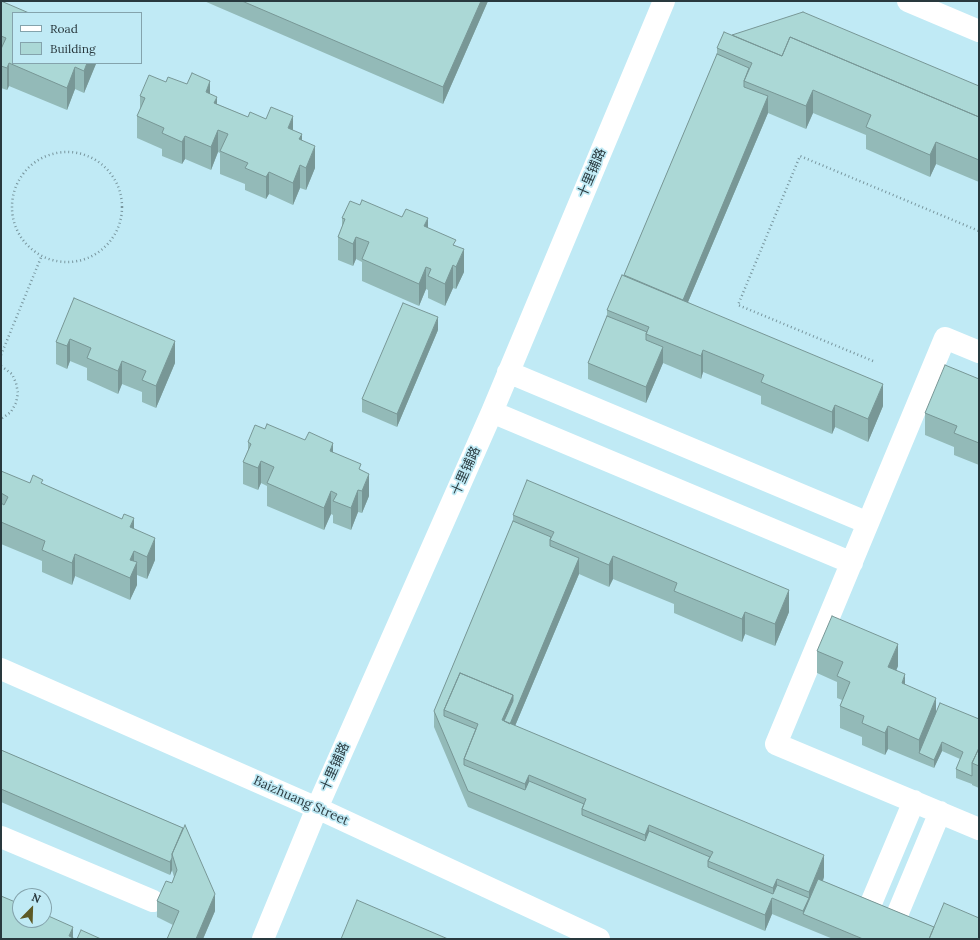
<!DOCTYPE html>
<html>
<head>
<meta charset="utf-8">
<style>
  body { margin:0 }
  #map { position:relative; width:980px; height:940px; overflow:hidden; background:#c0eaf5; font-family:Lora,serif }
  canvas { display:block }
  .frame { position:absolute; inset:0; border:2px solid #29393e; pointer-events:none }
  .legend { position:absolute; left:12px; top:12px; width:130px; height:52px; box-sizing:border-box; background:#c0eaf5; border:1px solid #84a3ac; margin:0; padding:5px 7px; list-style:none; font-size:12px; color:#29393e }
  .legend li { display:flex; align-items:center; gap:8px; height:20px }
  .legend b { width:20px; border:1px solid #84a3ac }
  .north { position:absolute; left:12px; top:888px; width:40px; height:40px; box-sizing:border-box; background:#c0eaf5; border:1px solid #84a3ac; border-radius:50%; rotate:23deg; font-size:11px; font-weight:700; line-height:16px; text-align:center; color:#29393e }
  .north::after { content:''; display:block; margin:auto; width:14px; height:18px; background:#5d5925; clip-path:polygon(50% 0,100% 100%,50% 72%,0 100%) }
</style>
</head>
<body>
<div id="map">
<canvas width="980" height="940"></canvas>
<div class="frame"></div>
<ul class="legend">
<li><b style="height:5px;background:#fff"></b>Road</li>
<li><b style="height:11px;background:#abd8d6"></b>Building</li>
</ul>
<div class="north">N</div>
</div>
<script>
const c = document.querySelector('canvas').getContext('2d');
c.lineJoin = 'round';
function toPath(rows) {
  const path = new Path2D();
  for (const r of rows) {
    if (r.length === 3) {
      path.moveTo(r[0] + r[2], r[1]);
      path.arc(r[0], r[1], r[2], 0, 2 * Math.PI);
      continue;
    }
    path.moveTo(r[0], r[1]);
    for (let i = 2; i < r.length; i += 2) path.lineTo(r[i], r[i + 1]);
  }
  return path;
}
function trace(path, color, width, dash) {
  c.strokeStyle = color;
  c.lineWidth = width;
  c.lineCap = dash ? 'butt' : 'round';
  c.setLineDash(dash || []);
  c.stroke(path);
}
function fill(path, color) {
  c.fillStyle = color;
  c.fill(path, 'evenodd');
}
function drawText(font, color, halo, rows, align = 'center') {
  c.font = font + ' Lora,"Noto Sans SC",serif';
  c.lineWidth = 3.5;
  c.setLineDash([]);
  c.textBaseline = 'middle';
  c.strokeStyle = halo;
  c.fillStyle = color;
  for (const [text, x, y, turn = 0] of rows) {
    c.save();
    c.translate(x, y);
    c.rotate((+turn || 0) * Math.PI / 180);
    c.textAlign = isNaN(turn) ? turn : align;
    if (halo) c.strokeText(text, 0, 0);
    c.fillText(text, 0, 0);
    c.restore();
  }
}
const path = toPath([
  [67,207,55],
  [1,355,42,255],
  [873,361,738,305,800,156,979,231],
  [1,366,12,374,16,383,18,393,16,403,11,412,1,419]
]);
const minor = toPath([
  [908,1,979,31],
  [979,352,945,338,776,744,979,829],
  [508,372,868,523],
  [492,412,852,563],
  [1,669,317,808,599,939],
  [1,837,153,901],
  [263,939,317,808,492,412,664,1],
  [856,939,914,801],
  [887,939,940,812]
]);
const wall = toPath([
  [1,1,96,63,84,93,75,89,67,110,9,86,7,90,1,88],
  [204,1,488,1,443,104],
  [732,35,979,86,979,182,936,164,930,177,866,149,866,135,813,113,806,129,768,113,688,302,883,406,868,442,835,427,832,434,761,404,761,396,703,372,701,379,663,363,646,403,588,379,588,363,607,316,607,310,624,275,717,54,717,48],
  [166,82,210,94,217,104,248,117,293,131,302,140,315,168,306,190,300,188,293,205,269,194,266,199,245,190,245,184,220,174,220,153,218,152,211,170,185,159,182,164,162,156,162,149,137,138,137,116,140,110,140,96],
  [360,205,428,228,456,246,464,272,456,289,453,288,445,306,428,298,428,290,426,289,419,306,362,281,362,262,356,259,353,266,338,260,338,237,342,227,342,218],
  [74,298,175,363,156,408,142,402,142,392,122,384,118,394,87,380,87,368,70,361,67,369,56,364,56,342],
  [438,330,397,427,362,412,362,399],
  [979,379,979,465,954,455,954,447,925,435,925,413],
  [265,429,361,470,369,496,362,513,358,512,351,530,333,523,333,515,331,514,324,530,267,506,267,486,261,483,258,490,243,484,243,462,248,450,248,442],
  [1,472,30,483,43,484,134,528,155,560,147,579,137,575,137,585,130,600,75,576,72,585,42,572,42,561,1,544],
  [513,515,789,612,775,646,745,634,742,642,674,613,674,604,613,579,609,587,579,574,515,726,824,877,823,881,934,927,979,939,833,939,772,914,765,931,468,807,434,727,434,711,513,521],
  [817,651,898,666,896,671,905,685,936,712,979,719,979,788,972,785,972,784,956,778,956,769,960,759,942,751,934,768,888,749,885,755,862,745,862,737,840,728,840,706,842,700,837,698,837,682,817,673],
  [1,750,183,828,215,911,203,939,167,939,173,925,157,917,157,901,172,883,174,877,172,870,170,875,1,802]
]);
const shadedWall = toPath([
  [481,1,488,1,443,104,443,87],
  [9,63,9,86,7,90,7,68],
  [87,63,96,63,96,64,84,93,84,71],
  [75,67,75,89,67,110,67,88],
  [210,81,210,103,206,92],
  [813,90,813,113,806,129,806,106],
  [768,96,768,113,680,321,680,305],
  [217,97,217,119,214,103],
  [293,116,293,139,288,128],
  [218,130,218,152,211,170,211,147],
  [302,134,302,156,299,139],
  [185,136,185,159,182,164,182,142],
  [936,142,936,164,930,177,930,155],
  [315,146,315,168,306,190,306,168],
  [300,165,300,188,293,205,293,183],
  [269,172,269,194,266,199,266,177],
  [428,218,428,240,424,226],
  [356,237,356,259,353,266,353,244],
  [464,249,464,272,456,289,456,267],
  [453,265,453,288,445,306,445,284],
  [426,267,426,289,419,306,419,284],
  [438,317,438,330,397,427,397,414],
  [70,339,70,361,67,369,67,346],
  [175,341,175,363,156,408,156,386],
  [663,347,663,363,646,403,646,387],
  [703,350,703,372,701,379,701,356],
  [122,361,122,384,118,394,118,371],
  [883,384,883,406,868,442,868,419],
  [835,405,835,427,832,434,832,412],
  [333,443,333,465,330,451],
  [261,461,261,483,258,490,258,468],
  [369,474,369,496,362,513,362,491],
  [358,490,358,512,351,530,351,508],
  [331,491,331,514,324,530,324,508],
  [134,518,134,540,130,527],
  [155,538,155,560,147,579,147,557],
  [134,551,134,568,137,562,137,585,130,600,130,560],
  [75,554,75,576,72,585,72,563],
  [613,556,613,579,609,587,609,565],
  [579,558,579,574,507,745,502,720,513,695],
  [789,590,789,612,775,646,775,624],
  [745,612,745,634,742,642,742,619],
  [898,644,898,666,888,689,888,667],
  [905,674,905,697,902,683],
  [936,698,936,720,919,753,919,740],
  [888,726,888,749,885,755,885,733],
  [942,742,942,751,934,768,934,760],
  [529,775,529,798,525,806,525,784],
  [649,825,649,848,645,858,645,835],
  [824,855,824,877,809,914,809,892],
  [172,858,172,870,170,875,170,862],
  [777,879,777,900,773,898,773,888],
  [215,894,215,911,203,939,196,939],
  [772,898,772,914,765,931,765,915],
  [809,898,809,914,803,914,803,911],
  [73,927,73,939,69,936]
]);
const building = toPath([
  [1,1,29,13,13,13,13,63,87,63,84,71,75,67,67,88,9,63,7,68,1,66,1,49,6,38,1,36,1,1],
  [242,1,481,1,443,87,242,1],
  [803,12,979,86,979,117,790,37,782,56,732,35,803,12],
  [724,32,782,56,790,37,979,117,979,160,936,142,930,155,866,127,871,115,813,90,806,106,744,81,752,63,717,48,724,32],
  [717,54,749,68,744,81,744,87,768,96,683,300,624,275,717,54],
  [192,73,210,81,206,92,217,97,214,103,248,117,250,112,266,119,271,107,293,116,288,128,302,134,299,139,315,146,306,168,300,165,293,183,269,172,266,177,245,168,248,163,220,151,228,134,218,130,211,147,185,136,182,142,162,133,164,128,137,116,145,98,140,96,149,75,166,82,168,77,187,84,192,73],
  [362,200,402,217,406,209,428,218,424,226,456,240,453,245,464,249,456,267,453,265,445,284,428,276,431,269,426,267,419,284,362,259,369,242,356,237,353,244,338,237,345,219,342,218,350,201,360,205,362,200],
  [622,275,883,384,868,419,835,405,832,412,761,382,764,375,703,350,701,356,646,334,649,327,607,310,622,275],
  [74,298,175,341,156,386,142,380,146,371,122,361,118,371,87,358,91,348,70,339,67,346,56,342,74,298],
  [403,303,438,317,397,414,362,399,403,303],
  [607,316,647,332,646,334,646,340,663,347,646,387,588,363,607,316],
  [945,365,979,379,979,443,954,433,957,426,925,413,945,365],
  [267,424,305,440,309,432,333,443,330,451,361,464,359,469,369,474,362,491,358,490,351,508,333,501,337,494,331,491,324,508,267,483,274,467,261,461,258,468,243,462,251,444,248,442,255,425,265,429,267,424],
  [1,472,1,471,30,483,33,475,43,480,41,483,122,519,124,514,134,518,130,527,155,538,147,557,134,551,130,560,137,562,130,578,75,554,72,563,42,550,45,541,1,522,1,503,4,505,8,497,1,493,1,472],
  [527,480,789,590,775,624,745,612,742,619,674,591,677,583,613,556,609,565,550,540,554,532,513,515,527,480],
  [513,521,551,537,550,540,550,546,579,558,510,724,504,721,513,701,513,695,460,673,444,710,444,716,476,729,464,759,464,765,525,790,529,781,584,804,582,809,582,815,645,841,649,831,710,857,708,861,708,867,773,894,777,885,809,898,803,911,772,898,765,915,468,791,434,711,513,521],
  [832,616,898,644,888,667,905,674,902,683,936,698,919,740,888,726,885,733,862,723,864,716,840,706,850,682,837,676,843,662,817,651,832,616],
  [460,673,513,695,502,720,824,855,809,892,777,879,773,888,708,861,713,852,649,825,645,835,582,809,586,799,529,775,525,784,464,759,478,724,444,710,460,673],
  [940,703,979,719,979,748,972,763,972,776,956,769,963,752,942,742,934,760,919,753,940,703],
  [979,748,979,766,972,763,979,748],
  [1,750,183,828,172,854,172,858,170,862,1,789,1,750],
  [185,825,215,894,196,939,167,939,179,911,157,901,166,881,172,883,177,870,172,854,185,825],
  [818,879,934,927,929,939,863,939,803,914,818,879],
  [1,896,20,904,20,912,19,915,20,915,20,920,44,920,44,914,73,927,69,936,75,939,1,939,1,896],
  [357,900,448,939,341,939,357,900],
  [944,903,979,918,979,939,929,939,944,903],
  [81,930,101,939,77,939,81,930]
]);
const streetNames = [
  ["十里铺路",592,173,-67],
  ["十里铺路",466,471,-66],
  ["十里铺路",335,767,-66],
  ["Baizhuang Street",301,801,24]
];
trace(path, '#78969e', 2.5, [1, 3]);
trace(minor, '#fff', 22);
fill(wall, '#93bab8');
fill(shadedWall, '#789796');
fill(building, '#abd8d6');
trace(building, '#789796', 1);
drawText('13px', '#29393e', '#c0eaf5', streetNames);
</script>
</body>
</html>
